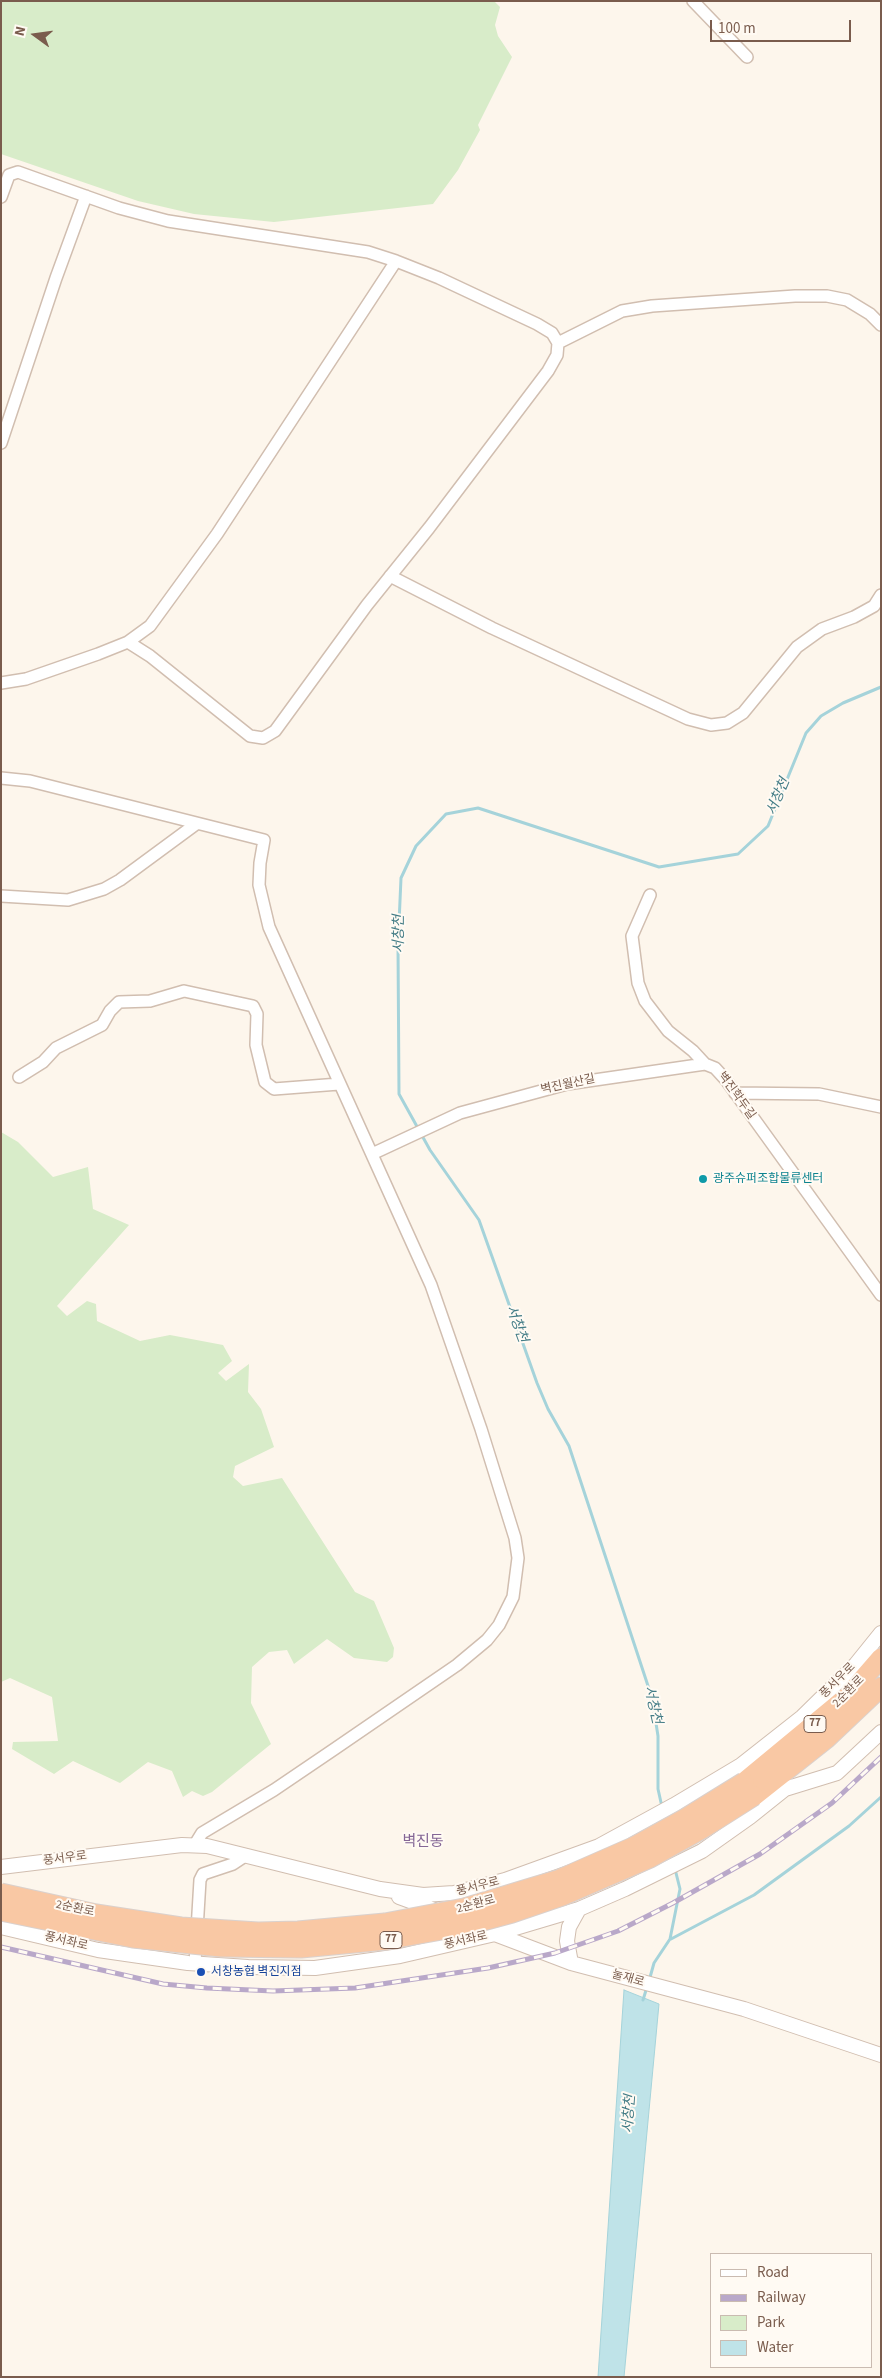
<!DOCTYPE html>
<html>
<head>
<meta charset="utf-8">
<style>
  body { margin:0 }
  #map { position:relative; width:882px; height:2378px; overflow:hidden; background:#fdf6ec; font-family:"Source Sans 3",sans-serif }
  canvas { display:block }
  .frame { position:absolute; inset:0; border:2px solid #7a5c4d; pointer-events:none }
  .legend { position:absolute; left:710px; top:2253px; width:162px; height:115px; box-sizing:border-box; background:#fffaf3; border:1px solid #cabbb1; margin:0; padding:6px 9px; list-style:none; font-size:15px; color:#7a5c4d }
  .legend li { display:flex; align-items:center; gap:10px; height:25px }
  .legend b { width:25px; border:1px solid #cabbb1 }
  .north { position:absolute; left:10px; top:10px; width:50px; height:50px; -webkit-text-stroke:4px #fffaf3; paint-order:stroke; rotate:284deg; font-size:14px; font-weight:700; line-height:20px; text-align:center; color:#7a5c4d }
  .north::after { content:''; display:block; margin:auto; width:18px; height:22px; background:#7a5c4d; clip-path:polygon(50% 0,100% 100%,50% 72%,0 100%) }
  .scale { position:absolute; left:710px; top:20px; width:141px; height:22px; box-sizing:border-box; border:2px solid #7a5c4d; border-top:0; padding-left:6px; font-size:15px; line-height:18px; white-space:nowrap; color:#7a5c4d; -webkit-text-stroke:4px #fffaf3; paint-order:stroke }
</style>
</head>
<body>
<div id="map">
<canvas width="882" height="2378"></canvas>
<div class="frame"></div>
<ul class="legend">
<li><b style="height:6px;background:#fff"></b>Road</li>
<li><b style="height:6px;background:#b9a8c9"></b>Railway</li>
<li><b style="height:14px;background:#d8ecc9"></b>Park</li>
<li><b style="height:14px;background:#bfe3e8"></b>Water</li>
</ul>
<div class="north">N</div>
<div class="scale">100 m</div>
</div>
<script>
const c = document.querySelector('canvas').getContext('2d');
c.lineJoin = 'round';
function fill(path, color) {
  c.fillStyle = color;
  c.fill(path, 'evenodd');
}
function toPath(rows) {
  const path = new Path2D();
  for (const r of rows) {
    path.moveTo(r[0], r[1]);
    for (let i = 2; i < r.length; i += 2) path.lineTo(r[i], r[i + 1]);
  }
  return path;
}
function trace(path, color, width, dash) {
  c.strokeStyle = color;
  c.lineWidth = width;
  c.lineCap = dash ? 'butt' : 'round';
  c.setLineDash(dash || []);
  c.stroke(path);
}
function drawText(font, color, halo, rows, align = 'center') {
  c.font = font + ' "Source Sans 3","Noto Sans KR",sans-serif';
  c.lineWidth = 4;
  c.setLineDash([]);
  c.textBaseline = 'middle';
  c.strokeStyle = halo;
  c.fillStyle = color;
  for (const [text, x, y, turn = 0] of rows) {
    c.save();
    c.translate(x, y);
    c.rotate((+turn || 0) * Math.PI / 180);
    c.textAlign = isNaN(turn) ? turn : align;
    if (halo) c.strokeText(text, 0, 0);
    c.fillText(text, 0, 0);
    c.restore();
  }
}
const green = toPath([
  [1,1,494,1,500,7,495,25,498,36,512,57,478,125,480,130,458,170,433,204,274,222,194,214,138,201,1,154],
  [1,1132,18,1142,53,1177,88,1167,93,1209,129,1225,57,1306,67,1316,87,1301,96,1304,97,1321,140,1341,170,1335,223,1345,232,1361,218,1373,226,1381,249,1364,248,1392,261,1409,274,1447,235,1466,233,1477,243,1486,282,1478,355,1592,374,1601,394,1648,393,1657,387,1662,354,1658,327,1639,294,1664,287,1650,269,1652,252,1667,251,1703,271,1744,212,1792,203,1796,192,1791,183,1797,172,1771,148,1762,120,1783,73,1761,54,1774,12,1749,13,1742,58,1741,52,1697,10,1678,1,1682]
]);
const water = toPath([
  [624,1990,659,2004,624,2377,598,2377,624,1990]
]);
const stream = toPath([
  [662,1807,658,1789,658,1736,652,1698,569,1446,548,1409,537,1383,479,1220,430,1150,399,1094,398,946,401,878,416,846,446,814,478,808,659,867,738,854,768,826,806,733,821,716,843,703,881,687],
  [671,1939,754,1895,849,1826,881,1797],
  [649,1981,654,1963,670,1939,680,1889,675,1869],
  [643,2000,647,1987]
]);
const minor = toPath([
  [693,1,747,57],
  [1,197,9,175,18,172,119,208,168,221,368,252,396,261,439,278,537,324,552,333,558,343,557,355,548,371,429,528,367,605,275,731,263,738,250,736,150,656,128,642],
  [558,343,622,311,652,306,795,296,827,296,847,300,870,314,881,325],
  [1,443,56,278,86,196],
  [390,576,492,628,688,719,711,725,727,723,743,713,797,647,822,629,854,617,874,606,881,595],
  [1,683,26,679,98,654,128,642,150,626,217,534,396,261],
  [1,778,30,781,264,840,260,863,259,885,269,927,431,1285,481,1429,515,1538,518,1558,513,1597,499,1625,487,1640,457,1665,333,1750,274,1790,202,1833,194,1846],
  [650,895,632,936,638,983,645,1001,668,1031,693,1051,705,1064,715,1068,726,1080,881,1295],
  [1,896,68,900,104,889,120,880,196,824],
  [19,1077,43,1062,56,1048,102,1025,110,1011,119,1002,150,1001,184,991,253,1006,257,1014,256,1045,265,1082,274,1089,339,1084],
  [735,1093,819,1094,881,1107],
  [372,1154,460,1113,567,1084,705,1064],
  [195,1963,200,1880,203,1874,233,1864,245,1856]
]);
const tertiary = toPath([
  [1,1867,182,1845,207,1846,380,1889,423,1895,454,1893,505,1880,599,1846,674,1805,741,1765,802,1717,856,1664,881,1633],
  [399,1897,440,1912],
  [1,1927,98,1950,188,1963,248,1967,315,1968,400,1956,495,1934,579,1909,625,1889,702,1851,750,1817,785,1789,837,1773,881,1732],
  [492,1933,571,1963,744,2009,881,2055],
  [571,1963,567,1941,569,1927,579,1909]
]);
const trunk = toPath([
  [744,1782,848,1696,881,1658],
  [754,1796,826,1739,881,1687]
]);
const rail = toPath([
  [1,1947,163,1984,207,1988,273,1991,355,1988,488,1968,555,1953,618,1931,673,1903,760,1854,832,1803,881,1757]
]);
const trunkBridge = toPath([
  [1,1893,96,1914,181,1927,258,1932,298,1931,385,1923,464,1908,560,1879,633,1847,684,1819,744,1782],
  [1,1911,133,1938,221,1947,301,1948,386,1940,464,1926,512,1913,562,1896,650,1858,702,1829,754,1796]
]);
const markers = [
  [703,1179,5,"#0f9aa8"],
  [201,1972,5,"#1a4fb4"]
];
const shields = [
  [815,1724,22],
  [391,1940,22]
];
const shieldNames = [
  ["77",815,1724],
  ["77",391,1940]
];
const streetNames = [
  ["벽진월산길",568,1085,-12],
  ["벽진학두길",736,1096,54],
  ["풍서우로",838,1681,-45],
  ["2순환로",849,1692,-45],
  ["풍서우로",65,1859,-7],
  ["풍서우로",478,1887,-14],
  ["2순환로",476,1905,-15],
  ["2순환로",75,1909,12],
  ["풍서좌로",466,1941,-13],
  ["풍서좌로",66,1942,13],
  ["눌재로",628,1979,16]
];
const cultureNames = [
  ["광주슈퍼조합물류센터",713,1179]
];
const transitNames = [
  ["서창농협 벽진지점",211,1972]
];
const waterNames = [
  ["서창천",779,797,-67],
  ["서창천",400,934,-90],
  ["서창천",516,1324,70],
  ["서창천",652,1705,77],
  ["서창천",630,2114,-86]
];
const quarterNames = [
  ["벽진동",423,1843]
];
fill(green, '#d8ecc9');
fill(water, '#bfe3e8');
trace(water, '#a5d3da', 1);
trace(stream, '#a5d3da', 3);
trace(minor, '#d1beb0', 14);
trace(tertiary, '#d1beb0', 16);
trace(trunk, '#dad1cd', 21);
trace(minor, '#fff', 11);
trace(tertiary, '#fff', 14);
trace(trunk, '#f9c8a4', 19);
trace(rail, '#b9a8c9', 5);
trace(rail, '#fffaf3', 3, [9]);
trace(trunkBridge, '#dad1cd', 21, []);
trace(trunkBridge, '#f9c8a4', 19);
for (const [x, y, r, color] of markers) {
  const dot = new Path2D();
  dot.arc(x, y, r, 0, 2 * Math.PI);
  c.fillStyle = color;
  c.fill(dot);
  trace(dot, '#fffaf3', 2);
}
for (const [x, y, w] of shields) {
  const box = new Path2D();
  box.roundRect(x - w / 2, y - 8.5, w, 17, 4);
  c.fillStyle = '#fffaf3';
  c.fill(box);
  trace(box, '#7a5c4d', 1);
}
drawText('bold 11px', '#7a5c4d', null, shieldNames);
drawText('12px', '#7a5c4d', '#fffaf3', streetNames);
drawText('12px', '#0d838f', '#fffaf3', cultureNames, 'left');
drawText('12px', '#164399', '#fffaf3', transitNames, 'left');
drawText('italic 14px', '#437c86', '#fffaf3', waterNames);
drawText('15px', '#846695', '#fffaf3', quarterNames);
</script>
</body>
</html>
